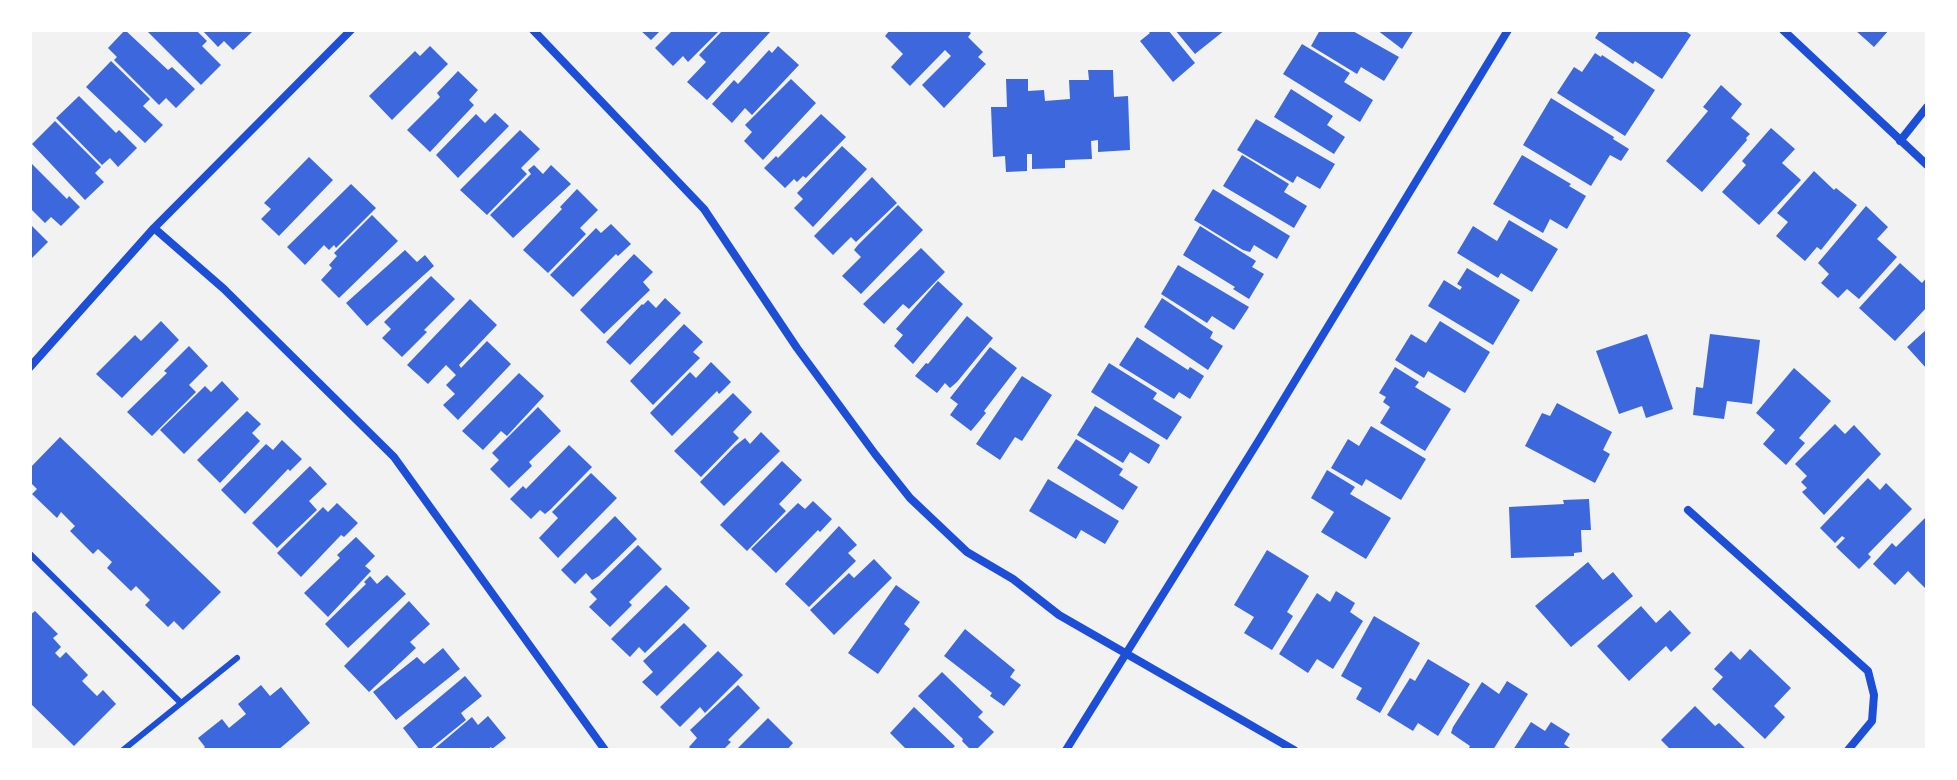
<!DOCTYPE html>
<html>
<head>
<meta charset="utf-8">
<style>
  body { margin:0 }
  #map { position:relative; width:1957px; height:780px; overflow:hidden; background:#f2f2f2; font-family:"Asap Condensed",sans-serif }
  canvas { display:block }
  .frame { position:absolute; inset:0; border:32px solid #fff; pointer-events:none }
</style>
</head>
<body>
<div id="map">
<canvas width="1957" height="780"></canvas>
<div class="frame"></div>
</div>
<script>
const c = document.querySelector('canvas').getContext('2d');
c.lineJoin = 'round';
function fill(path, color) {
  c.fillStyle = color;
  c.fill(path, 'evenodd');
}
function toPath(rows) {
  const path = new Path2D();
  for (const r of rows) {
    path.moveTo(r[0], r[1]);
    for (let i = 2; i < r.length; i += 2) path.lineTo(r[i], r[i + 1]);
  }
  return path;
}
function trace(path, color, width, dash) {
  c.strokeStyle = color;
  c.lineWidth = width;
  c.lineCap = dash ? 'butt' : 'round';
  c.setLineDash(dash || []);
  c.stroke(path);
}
const building = toPath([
  [125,30,168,70,172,67,195,89,176,108,166,98,159,105,114,60,117,57,108,48],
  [146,30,196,30,207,41,202,46,221,65,201,85],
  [202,30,250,30,252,32,233,50,224,41,218,47],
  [640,30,661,30,651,40],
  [673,30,720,30,688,62,683,56,673,66,655,48],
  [723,30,772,30,707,100,687,82,706,62,699,55],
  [890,30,967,30,971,33,968,37,983,52,978,57,986,64,944,108,922,85,951,56,945,50,910,86,891,67,903,54,885,36],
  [1147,30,1168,30,1195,63,1173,82,1140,41,1150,33],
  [1175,30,1225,30,1195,54],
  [1320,30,1351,30,1399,57,1384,81,1361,67,1357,74,1311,46],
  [1377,30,1414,30,1402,49],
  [1600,30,1684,30,1691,35,1662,79,1635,61,1633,64,1595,38],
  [1855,30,1889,30,1874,47],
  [1302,44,1350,73,1344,82,1373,100,1360,122,1283,74],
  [430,46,448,64,392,120,369,96,415,51,420,56],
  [778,46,799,65,752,115,745,108,732,123,712,104,734,80,738,84,769,50,772,53],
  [1595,53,1601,57,1602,55,1655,90,1625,136,1557,93,1574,67,1582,72],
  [111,61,150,99,143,106,163,125,145,143,86,87],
  [1088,70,1113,70,1114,97,1128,96,1130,150,1098,152,1098,140,1091,141,1092,159,1065,160,1065,168,1032,169,1032,154,1027,154,1027,171,1006,172,1005,156,993,157,991,107,1007,107,1006,79,1028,79,1028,91,1044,90,1045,101,1070,99,1069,80,1089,80],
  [458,71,478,90,469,100,474,105,430,152,407,130,440,97,437,93],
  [791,79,816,103,763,160,744,141,752,132,745,125],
  [1721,85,1742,104,1731,118,1750,134,1746,138,1747,140,1702,192,1666,161,1708,111,1703,107],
  [1291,89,1333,116,1327,125,1345,137,1334,154,1274,117],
  [79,96,116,133,119,130,137,148,118,167,110,158,102,165,56,118],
  [1551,98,1614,137,1613,139,1629,149,1621,161,1610,155,1591,186,1523,145],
  [495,113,509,126,458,178,436,155,476,114,485,123],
  [821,114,846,137,806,178,803,176,797,182,794,179,785,188,764,168,776,156,778,158],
  [1256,119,1335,164,1320,189,1297,176,1293,183,1237,150],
  [55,121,101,167,95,173,104,182,85,200,32,144],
  [1771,128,1795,149,1782,163,1801,180,1759,225,1722,192,1746,165,1742,161],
  [520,130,540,149,521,168,527,174,487,215,460,190],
  [842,146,867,169,813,227,794,208,803,199,797,193],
  [1242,155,1289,184,1284,192,1307,206,1294,228,1223,186],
  [1522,155,1571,184,1569,186,1586,196,1567,229,1550,219,1543,233,1493,204],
  [309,157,333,180,279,236,261,219,271,209,264,203],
  [30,162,67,199,69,196,80,207,61,226,51,217,45,223,30,208],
  [534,165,543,174,551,165,571,184,513,238,490,215,531,174,528,170],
  [1814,171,1834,190,1836,188,1857,205,1821,250,1817,247,1805,261,1776,236,1788,222,1777,213],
  [872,177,897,203,856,242,851,237,833,255,814,236],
  [351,184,376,208,336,248,334,245,329,250,324,245,305,265,287,247],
  [577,189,598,210,580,228,586,234,548,273,523,250,562,209,560,207],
  [1213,189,1290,236,1277,259,1254,245,1250,252,1243,250,1194,220],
  [898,205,923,230,861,294,842,276,861,257,854,250,858,245],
  [1866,206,1888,227,1877,239,1897,257,1859,299,1847,289,1838,298,1821,283,1829,274,1818,263],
  [372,215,398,241,339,298,321,280,332,268,329,265,337,256,334,253],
  [1509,220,1558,249,1532,292,1501,273,1498,278,1457,253,1473,226,1497,241],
  [30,224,48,242,30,260],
  [611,224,631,244,618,256,616,254,573,297,550,275,596,228,601,233],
  [1200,226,1256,261,1252,267,1264,274,1249,299,1233,289,1235,287,1183,255],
  [921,248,945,272,909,309,903,304,884,324,863,304],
  [405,250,417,262,425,255,434,266,367,326,346,303],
  [634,254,653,272,643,282,650,290,604,334,580,310],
  [1900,263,1922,283,1927,277,1927,307,1895,341,1859,308],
  [1178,265,1249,307,1234,330,1212,316,1207,323,1161,294],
  [1467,268,1520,300,1493,345,1428,306,1444,280,1460,290,1462,287,1457,284],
  [431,276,455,299,424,330,427,332,402,357,382,338,391,329,384,322],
  [938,281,963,304,913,364,894,346,903,335,896,329],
  [665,298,681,313,630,365,606,342,642,304,643,305,648,300,656,308],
  [1162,298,1213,332,1210,338,1223,346,1208,370,1144,327],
  [470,299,497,325,459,365,461,368,487,341,511,364,458,420,443,405,455,394,446,385,456,375,446,365,428,384,407,365],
  [967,316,993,338,957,382,950,388,945,383,937,393,915,376,926,363,928,364],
  [161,321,179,340,122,398,96,374,135,335,141,341],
  [1440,321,1490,352,1465,393,1428,371,1424,378,1395,360,1411,334,1426,343],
  [684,324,703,342,693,352,700,358,653,405,630,381],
  [1927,329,1927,369,1907,347],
  [1647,334,1673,409,1646,418,1642,406,1619,414,1596,351],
  [1710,334,1760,340,1752,404,1727,401,1724,419,1693,415,1696,387,1703,388],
  [1137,337,1188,370,1190,367,1204,376,1190,399,1179,392,1174,399,1119,365],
  [189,346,208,366,189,385,196,392,152,436,127,412,167,373,164,371],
  [990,347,1017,368,984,411,986,413,971,431,950,415,958,404,950,398],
  [711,362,731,382,719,394,717,391,672,436,650,413,690,372,696,378],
  [1109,363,1157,393,1153,399,1182,417,1167,440,1091,392],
  [1395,367,1419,382,1415,387,1451,409,1425,451,1380,423,1390,407,1383,402,1386,397,1379,393],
  [1794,368,1831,401,1799,438,1805,443,1786,465,1763,444,1775,430,1756,413],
  [519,373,544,396,507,436,501,431,483,450,462,431],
  [1022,376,1052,395,1022,441,1015,437,1000,460,976,444],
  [222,381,239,399,184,454,160,430,205,386,211,392],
  [733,393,752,412,733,432,739,438,701,477,674,451],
  [1557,403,1612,432,1603,450,1610,454,1595,483,1525,446,1542,413,1550,416],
  [1095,406,1160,445,1149,464,1130,452,1123,463,1077,435],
  [538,407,561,431,529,462,532,466,509,488,490,469,499,460,492,453],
  [247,411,261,424,252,433,260,441,220,483,197,460],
  [1835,424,1845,434,1854,425,1881,454,1824,515,1802,492,1807,488,1801,482,1807,476,1795,464],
  [1371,426,1426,459,1401,500,1366,479,1362,486,1331,468,1348,439,1359,446],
  [761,432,780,451,724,506,700,482,735,446,745,438,750,444],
  [60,437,221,592,183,630,174,621,168,627,145,605,150,600,136,586,131,591,107,568,112,562,98,549,93,554,70,531,75,526,61,512,57,518,32,494,37,489,30,482,30,468],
  [1076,439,1123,469,1119,475,1138,487,1123,510,1057,468],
  [282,440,302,459,290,471,288,469,245,514,221,490,266,444,273,450],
  [569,445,592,467,551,509,545,514,540,510,531,519,510,499,523,486,526,489],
  [782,461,802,480,779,504,786,511,747,551,720,525],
  [310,466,327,484,309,501,317,510,277,548,252,523],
  [1327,470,1355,487,1350,494,1391,518,1366,559,1321,532,1334,512,1311,498],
  [591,473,617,498,558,558,539,538,558,518,552,512],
  [1868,478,1880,490,1886,483,1912,509,1868,554,1871,557,1859,569,1836,547,1845,538,1842,536,1835,543,1820,528],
  [1048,479,1119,521,1105,544,1081,530,1076,539,1029,511],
  [1589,499,1591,530,1581,530,1582,552,1574,553,1574,556,1511,558,1509,507,1564,504,1563,500],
  [813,501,832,519,820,532,818,530,776,573,751,549,798,503,805,509],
  [337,503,358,523,344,537,341,535,301,577,277,553,323,507,328,512],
  [615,516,637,539,599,576,592,580,586,573,575,584,561,570],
  [1927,516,1927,586,1925,588,1908,571,1895,585,1873,564,1892,543,1896,547],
  [839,526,857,545,848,553,856,561,809,607,785,584],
  [356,537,375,556,365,566,371,571,328,617,304,593,340,558,337,555],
  [638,545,662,569,629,602,632,605,610,627,589,607,597,599,590,592],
  [1267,550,1309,576,1287,612,1293,616,1272,650,1244,633,1254,617,1234,605],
  [874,559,892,578,834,635,810,610,849,573,854,578],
  [1588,562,1603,580,1613,572,1633,596,1571,647,1535,606],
  [387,575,406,594,348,648,325,624,366,584,364,582,370,576,377,584],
  [666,585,690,608,645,653,639,647,630,657,611,639],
  [896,585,920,602,904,624,910,629,878,674,848,653],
  [1336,591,1355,603,1350,612,1363,621,1333,669,1317,659,1308,673,1279,654,1317,593,1330,602],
  [409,601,430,624,410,642,416,648,369,692,344,666],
  [1641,606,1656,623,1670,610,1691,633,1671,652,1666,646,1629,681,1597,646],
  [35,611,58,634,53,638,61,647,55,653,60,658,66,652,88,675,82,681,97,696,103,690,116,704,74,746,30,703,30,615],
  [1374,616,1420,643,1380,713,1356,699,1362,688,1341,676],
  [684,623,707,646,657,696,642,682,653,672,643,661],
  [965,629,1015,670,1010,677,1021,685,1004,706,990,696,992,693,944,656],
  [443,648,460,669,396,720,373,692,417,657,424,664],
  [1750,649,1791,688,1774,706,1785,717,1765,739,1712,689,1723,677,1714,669,1731,651,1740,660],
  [718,651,743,675,705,713,700,707,680,727,660,707],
  [1428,659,1470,684,1438,736,1418,723,1413,731,1387,715,1410,678,1415,681],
  [942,672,983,712,978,717,994,732,976,750,971,750,962,741,963,739,918,696],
  [465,676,482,696,461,713,466,720,429,750,420,750,403,728],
  [1507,681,1528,694,1493,750,1468,750,1470,746,1451,733,1453,727,1482,682,1499,694],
  [261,685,270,696,281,687,310,723,278,750,202,750,205,747,198,738,222,719,229,728,246,714,238,704],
  [738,685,760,708,728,740,731,742,723,750,692,750,689,747,697,738,690,730],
  [1695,706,1715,726,1719,723,1747,750,1671,750,1661,740],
  [914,707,955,746,951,750,907,750,890,733],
  [488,716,506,738,492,749,491,747,487,750,433,750,472,717,478,725],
  [768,718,793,743,787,750,736,750],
  [1531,722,1545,731,1551,722,1570,734,1564,744,1573,750,1513,750]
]);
const service = toPath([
  [30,554,181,703],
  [123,750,237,658]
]);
const minor = toPath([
  [533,30,704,209,797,348,875,454,910,498,967,552,1013,579,1059,615,1294,750],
  [1783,30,1927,165],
  [1900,141,1927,107],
  [154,228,224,289,394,457,605,750],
  [30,367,154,228,351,30],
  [1688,510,1868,671,1874,695,1872,721,1848,750],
  [1066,750,1259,440,1508,30]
]);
fill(building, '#3d67dc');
trace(service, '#1d4ed8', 6);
trace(minor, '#1d4ed8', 8);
</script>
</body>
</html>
